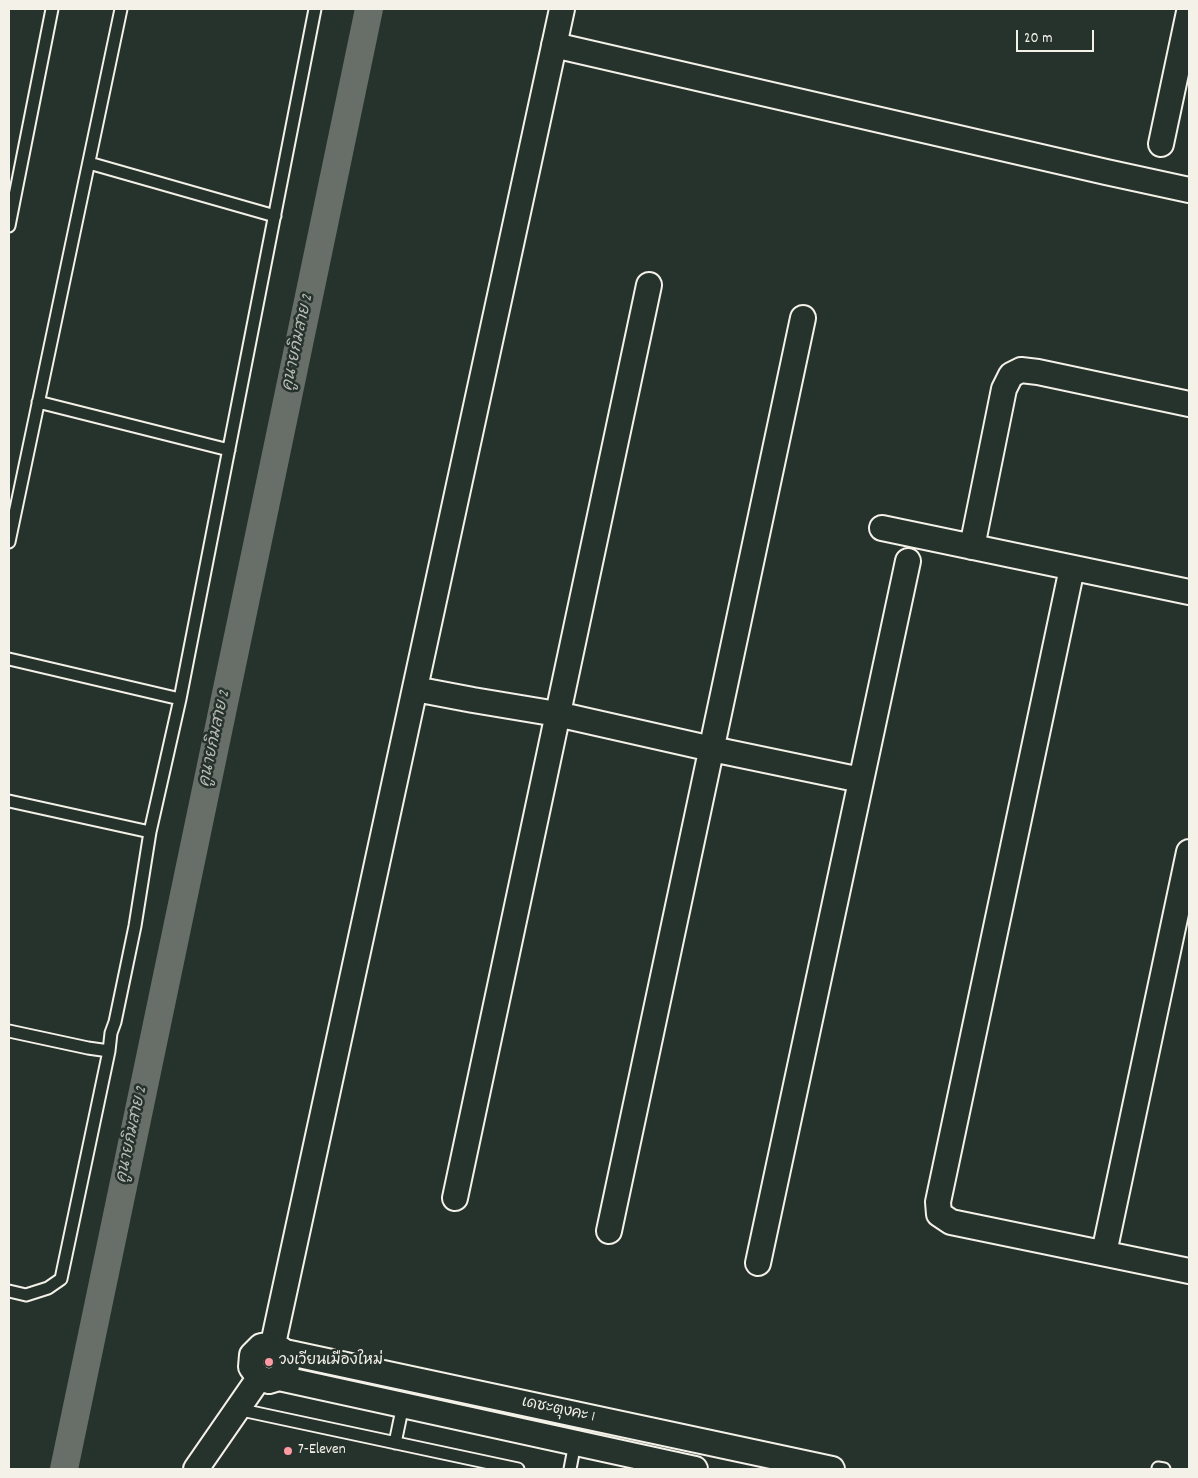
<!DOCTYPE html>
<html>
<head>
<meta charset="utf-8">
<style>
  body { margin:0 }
  #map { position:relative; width:1198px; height:1478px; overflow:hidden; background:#26332d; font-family:Dekko,sans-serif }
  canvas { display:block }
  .frame { position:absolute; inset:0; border:10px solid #f4f1e8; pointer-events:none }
  .scale { position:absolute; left:1016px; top:30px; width:78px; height:22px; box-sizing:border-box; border:2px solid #f4f1e8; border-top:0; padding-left:6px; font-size:15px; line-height:18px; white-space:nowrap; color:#f4f1e8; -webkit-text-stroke:4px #26332d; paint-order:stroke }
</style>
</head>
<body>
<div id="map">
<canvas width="1198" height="1478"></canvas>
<div class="frame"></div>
<div class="scale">20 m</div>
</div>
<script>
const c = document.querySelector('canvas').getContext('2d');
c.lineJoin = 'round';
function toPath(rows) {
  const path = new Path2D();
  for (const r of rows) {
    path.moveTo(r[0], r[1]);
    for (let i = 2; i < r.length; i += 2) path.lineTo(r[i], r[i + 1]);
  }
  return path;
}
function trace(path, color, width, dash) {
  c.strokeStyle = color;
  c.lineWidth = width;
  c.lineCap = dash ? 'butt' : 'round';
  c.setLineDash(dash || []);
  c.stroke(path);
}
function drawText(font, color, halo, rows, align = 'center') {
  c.font = font + ' Dekko,"Playpen Sans Thai",sans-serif';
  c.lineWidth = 5;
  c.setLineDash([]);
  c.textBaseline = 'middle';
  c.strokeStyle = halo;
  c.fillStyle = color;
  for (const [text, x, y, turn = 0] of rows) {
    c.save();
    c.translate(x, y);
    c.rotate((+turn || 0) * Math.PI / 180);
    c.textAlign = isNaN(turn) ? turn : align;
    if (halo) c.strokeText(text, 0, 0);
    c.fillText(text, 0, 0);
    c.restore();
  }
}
const canal = toPath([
  [64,1469,369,9]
]);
const service = toPath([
  [89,163,275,216],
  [9,226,52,9],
  [38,402,229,450],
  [9,542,121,9],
  [9,659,180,699],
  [9,801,150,832],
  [9,1031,88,1048,109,1051,111,1033,115,1022,135,926,150,832,180,699,315,9],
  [9,1291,26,1295,48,1288,61,1279,109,1051],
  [237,1409,518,1469],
  [395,1443,403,1405],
  [1158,1468,1164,1469],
  [570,1469,575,1443]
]);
const minor = toPath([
  [554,45,1106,172,1189,190],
  [1161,144,1189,12],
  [882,528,1189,592],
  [972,547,1004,389,1011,375,1021,370,1038,372,1189,404],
  [1072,568,938,1202,939,1214,951,1222,1189,1271],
  [415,689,473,700,557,714,712,749,861,780],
  [455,1198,649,285],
  [609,1231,803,318],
  [1104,1253,1189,852],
  [758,1263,908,561],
  [273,1344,562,9],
  [285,1352,287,1366,279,1378,269,1381,259,1378,251,1367,252,1355,261,1346,273,1344,285,1352,832,1469],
  [279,1378,695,1469],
  [196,1469,259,1378]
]);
const markers = [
  [269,1362,5,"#ff9aa2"],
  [288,1451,5,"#ff9aa2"]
];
const poiNames = [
  ["วงเวียนเมืองใหม่",279,1362],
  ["7-Eleven",298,1451]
];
const streetNames = [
  ["เดชะตุงคะ 1",558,1411,12]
];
const waterNames = [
  ["คูนายกิมสาย 2",299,343,-78],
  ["คูนายกิมสาย 2",216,739,-78],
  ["คูนายกิมสาย 2",133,1135,-78]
];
trace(canal, '#676f68', 28);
trace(service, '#f4f1e8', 15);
trace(minor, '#f4f1e8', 28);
trace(service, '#26332d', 11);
trace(minor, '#26332d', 24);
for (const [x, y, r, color] of markers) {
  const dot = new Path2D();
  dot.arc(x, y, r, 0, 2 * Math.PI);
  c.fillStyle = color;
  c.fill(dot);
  trace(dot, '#26332d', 2);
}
drawText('15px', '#f4f1e8', '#26332d', poiNames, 'left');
drawText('15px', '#f4f1e8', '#26332d', streetNames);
drawText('italic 16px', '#bcbdb5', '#26332d', waterNames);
</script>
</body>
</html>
